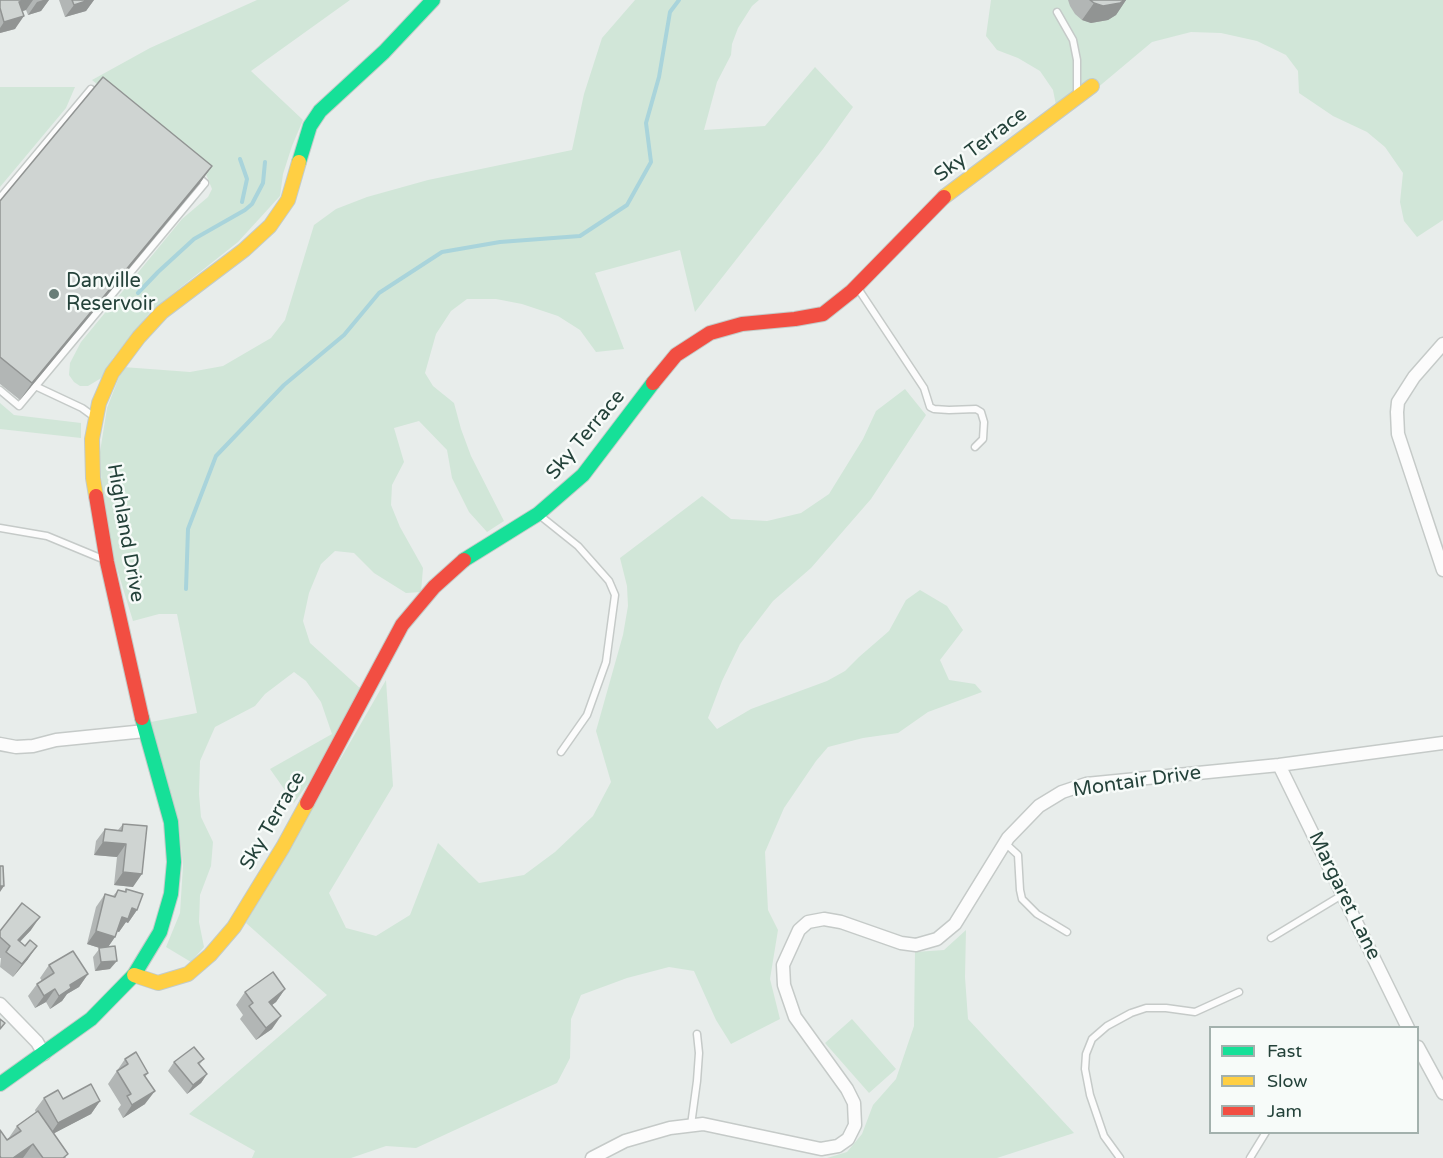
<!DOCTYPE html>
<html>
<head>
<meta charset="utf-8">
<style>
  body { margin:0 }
  #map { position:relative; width:1443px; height:1158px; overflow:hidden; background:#e8edeb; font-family:"Varela Round",sans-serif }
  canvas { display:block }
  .legend { position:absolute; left:1209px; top:1026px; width:210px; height:108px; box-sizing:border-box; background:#f7fbf9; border:2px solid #a3b1ad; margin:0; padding:8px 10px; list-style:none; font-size:18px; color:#24423a }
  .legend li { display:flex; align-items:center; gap:12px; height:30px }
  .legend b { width:30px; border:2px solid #a3b1ad }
</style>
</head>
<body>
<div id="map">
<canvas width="1443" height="1158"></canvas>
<ul class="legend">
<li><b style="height:8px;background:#16e098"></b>Fast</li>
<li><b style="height:8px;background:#ffcf43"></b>Slow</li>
<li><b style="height:8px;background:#f24e42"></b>Jam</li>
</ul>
</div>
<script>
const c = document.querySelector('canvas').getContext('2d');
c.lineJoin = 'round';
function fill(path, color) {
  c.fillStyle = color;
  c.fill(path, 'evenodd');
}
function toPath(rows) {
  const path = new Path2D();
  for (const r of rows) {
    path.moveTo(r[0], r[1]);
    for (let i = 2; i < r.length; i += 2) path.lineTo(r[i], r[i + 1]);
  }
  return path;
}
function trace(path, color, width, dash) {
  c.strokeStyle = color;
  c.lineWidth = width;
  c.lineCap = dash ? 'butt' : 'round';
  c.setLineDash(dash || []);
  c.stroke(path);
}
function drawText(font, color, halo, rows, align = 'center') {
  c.font = font + ' "Varela Round",sans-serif';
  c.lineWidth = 5;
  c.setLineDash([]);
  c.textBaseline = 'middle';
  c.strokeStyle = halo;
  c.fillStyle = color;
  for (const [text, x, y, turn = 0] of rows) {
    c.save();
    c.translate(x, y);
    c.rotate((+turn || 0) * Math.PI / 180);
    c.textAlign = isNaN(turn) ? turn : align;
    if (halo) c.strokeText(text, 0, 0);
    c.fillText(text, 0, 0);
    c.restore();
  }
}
const green = toPath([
  [257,0,350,0,251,71,303,120,292,146,283,174,280,196,238,242,152,310,113,358,103,377,88,386,80,386,74,382,69,375,70,363,81,342,182,219,208,197,212,189,206,174,92,80,150,48],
  [635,0,759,0,752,6,738,28,732,44,731,55,717,82,704,130,765,126,815,67,853,107,823,149,695,312,680,250,595,273,624,349,596,352,580,330,558,316,522,304,496,299,467,299,451,311,436,334,425,373,433,386,454,403,461,429,471,456,504,521,487,532,469,512,452,478,447,450,419,421,394,428,404,462,392,485,391,505,400,527,423,568,421,592,406,593,374,573,354,553,335,551,321,564,309,593,303,621,310,643,361,689,325,760,294,803,270,769,332,734,321,702,306,681,294,672,265,694,255,706,215,727,200,761,199,794,201,817,213,842,211,866,200,895,199,922,204,947,191,962,166,947,180,913,183,866,179,824,151,722,197,713,177,614,159,614,133,621,111,549,102,493,100,452,107,408,123,367,190,372,223,366,271,338,285,320,314,225,336,209,367,197,428,180,572,150,584,94,602,38],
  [991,0,1443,0,1443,220,1417,237,1404,221,1400,202,1403,173,1385,147,1367,132,1333,116,1299,93,1298,71,1286,55,1257,41,1221,33,1191,32,1152,42,1059,120,1053,90,1040,71,1018,58,997,50,986,36],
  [0,87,75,87,66,108,0,187],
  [905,389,926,415,871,499,811,568,773,601,740,644,722,681,708,718,717,729,751,709,827,681,845,671,859,657,889,631,906,600,920,590,947,606,963,630,940,660,949,680,975,684,982,692,928,712,898,733,863,738,828,747,816,761,784,808,765,852,768,910,778,930,770,979,780,1019,731,1044,716,1020,694,971,669,967,627,978,581,995,571,1019,570,1058,557,1083,416,1148,386,1146,351,1158,252,1158,255,1151,189,1114,327,995,246,923,386,680,393,786,329,893,346,928,376,936,410,915,438,843,479,883,524,875,555,852,593,816,611,782,596,731,623,635,628,606,627,586,620,558,702,496,731,519,767,521,801,513,829,494,863,439,876,411],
  [0,403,14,415,81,423,81,438,0,429],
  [966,930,965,977,968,1019,1074,1133,997,1158,827,1158,847,1152,862,1134,873,1105,896,1079,914,1026,915,952,944,950],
  [852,1019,896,1069,869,1093,825,1043]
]);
const stream = toPath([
  [240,159,247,179,242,202],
  [138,293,158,272,194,239,245,210,252,204,263,183,265,162],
  [186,589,188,529,216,456,284,385,344,335,379,293,442,252,500,242,580,236,627,205,651,162,646,123,659,77,670,12,679,0]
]);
const lane = toPath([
  [1057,12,1073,40,1077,60,1077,94],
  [0,198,91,89,96,93],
  [857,287,924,388,930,407,934,409,949,410,976,409,981,412,984,422,983,439,975,447],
  [33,385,82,408,93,416],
  [0,390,19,406,205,183,197,176],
  [538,514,578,546,609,581,615,595,606,662,587,715,561,752],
  [0,528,47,536,105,560],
  [1005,843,1018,855,1020,890,1022,899,1037,914,1067,932],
  [1271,938,1342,895],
  [691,1125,697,1081,699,1053,697,1034],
  [1120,1158,1104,1136,1090,1095,1085,1069,1086,1054,1092,1039,1107,1026,1131,1013,1146,1008,1166,1008,1195,1012,1239,992],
  [1250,1158,1266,1132]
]);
const street = toPath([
  [1443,344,1414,377,1398,402,1397,412,1398,434,1443,570],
  [0,744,16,747,33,746,56,740,145,731],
  [1279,765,1408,1028],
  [0,1004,37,1042,44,1054],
  [1418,1047,1443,1093],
  [592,1158,625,1141,670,1128,703,1124,821,1149,838,1146,848,1139,855,1125,854,1103,847,1089,795,1017,784,985,783,965,799,930,808,922,824,919,841,922,901,943,916,945,937,939,955,924,1008,838,1039,806,1062,792,1086,784,1279,765,1443,743]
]);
const fast = toPath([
  [299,162,310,126,320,111,384,52,433,0],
  [464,560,538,514,583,475,653,383],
  [0,1084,91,1019,134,975,160,932,171,894,174,862,171,822,142,718]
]);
const slow = toPath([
  [944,197,1092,86],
  [96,496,93,478,92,439,99,403,112,373,139,337,162,312,244,250,270,226,288,200,299,162],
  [134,975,158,983,188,974,210,955,234,927,283,847,307,803]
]);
const jam = toPath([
  [653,383,676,355,710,333,742,324,795,319,823,314,852,291,944,197],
  [96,496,107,562,142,718],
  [307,803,402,625,434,587,464,560]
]);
const wall = toPath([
  [0,0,49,0,41,11,28,15,26,10,22,11,15,29,0,33],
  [59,0,94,0,86,11,65,17],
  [1068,0,1126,0,1116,15,1108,20,1091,23,1082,20,1075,14,1070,6],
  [212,166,200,183,20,400,0,384,0,201],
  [123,824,133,887,114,885,117,857,94,855,96,841,105,829,118,830],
  [126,889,137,910,128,923,126,922,119,932,117,931,115,937,108,947,110,969,95,971,93,957,100,948,87,944,96,907,105,894,113,896,118,890,125,892],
  [31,930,20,942,28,959,13,977,0,967,1,958,0,958,0,931],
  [49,965,88,974,79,987,67,994,62,1001,50,1009,46,1002,35,1008,28,996,37,984,42,981,40,978],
  [285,989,276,1002,272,1005,272,1029,256,1040,240,1019,243,1015,236,1005,245,992],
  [125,1059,148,1073,145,1077,145,1104,123,1118,118,1109,121,1105,108,1084],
  [204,1059,199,1065,207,1074,201,1083,187,1094,168,1071,174,1062],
  [44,1098,100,1101,91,1114,54,1133,66,1158,0,1158,0,1130,7,1140,9,1140,8,1139,17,1126,36,1113,35,1110]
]);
const shadedWall = toPath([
  [27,0,33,0,26,10,10,15,19,2],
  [43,0,49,0,41,11,28,15,37,2],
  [89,0,94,0,86,11,65,17,74,5],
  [1126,0,1116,15,1108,20,1091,23,1082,20,1094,3],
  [24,16,15,29,0,33,0,28,4,22],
  [212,166,200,183,20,400,32,383],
  [103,842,126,844,117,857,94,855],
  [123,872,142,874,133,887,114,885],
  [0,886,4,886,0,892],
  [132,908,137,910,128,923,126,922,119,932,113,930,122,917],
  [40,917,31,930,9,953,18,940],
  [96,931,115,937,106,950,87,944],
  [37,946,28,959,13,977,22,964],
  [117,961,110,969,95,971,101,962],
  [88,974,79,987,67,994,62,1001,50,1009,59,996,70,985],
  [55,989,46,1002,35,1008,44,996],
  [285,989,276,1002,260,1014,269,1002],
  [281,1016,272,1029,256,1040,266,1028],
  [207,1074,201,1083,187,1094,193,1085],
  [155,1091,145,1104,123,1118,132,1105],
  [100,1101,91,1114,49,1136,58,1123],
  [33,1144,23,1158,13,1158]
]);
const building = toPath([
  [0,0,27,0,19,2,24,16,4,22,0,8,0,0],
  [72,0,89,0,74,5,72,0],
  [1090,0,1125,0,1120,3,1103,6,1094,3,1090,0],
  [103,77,212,166,32,383,0,357,0,201,103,77],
  [123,824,147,826,142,874,123,872,126,844,103,842,105,829,122,831,123,824],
  [0,866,3,866,4,886,0,886,0,866],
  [126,889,143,894,137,910,132,908,128,919,122,917,115,937,96,931,105,894,115,897,118,890,126,892,126,889],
  [22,903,40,917,18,940,25,946,30,940,37,946,22,964,6,952,10,946,0,937,0,931,22,903],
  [115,946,117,961,101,962,99,948,115,946],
  [73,951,88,974,70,985,71,988,59,996,55,989,44,996,37,984,54,973,49,965,73,951],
  [273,972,285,989,269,1002,281,1016,266,1028,249,1006,253,1003,245,992,273,972],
  [0,1019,5,1023,0,1029,0,1019],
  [194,1047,204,1059,198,1063,207,1074,193,1085,174,1062,194,1047],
  [136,1052,148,1073,144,1075,155,1091,132,1105,127,1096,131,1094,117,1071,128,1064,125,1059,136,1052],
  [91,1084,100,1101,58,1123,44,1098,58,1090,63,1099,91,1084],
  [38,1111,68,1154,63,1158,43,1158,33,1144,13,1158,1,1158,0,1156,0,1130,7,1140,21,1131,17,1126,38,1111]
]);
const markers = [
  [54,294,6,"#697e78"]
];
const streetNames = [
  ["Sky Terrace",981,145,-37],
  ["Sky Terrace",586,435,-50],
  ["Highland Drive",125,533,80],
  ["Montair Drive",1137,782,-8],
  ["Sky Terrace",273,821,-60],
  ["Margaret Lane",1344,896,64]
];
const poiNames = [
  ["Danville",66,282],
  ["Reservoir",66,305]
];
fill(green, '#d1e6d8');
trace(stream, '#a9d4db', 4);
trace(lane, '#c5cac8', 9);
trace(street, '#c5cac8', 15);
trace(fast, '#c3cbc8', 16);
trace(slow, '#c3cbc8', 16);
trace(jam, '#c3cbc8', 16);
trace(lane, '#fcfcfc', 6);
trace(street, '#fcfcfc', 12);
trace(fast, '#16e098', 14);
trace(slow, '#ffcf43', 14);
trace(jam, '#f24e42', 14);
fill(wall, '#b2b6b5');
fill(shadedWall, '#919493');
fill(building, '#cfd4d2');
trace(building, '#919493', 1.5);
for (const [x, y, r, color] of markers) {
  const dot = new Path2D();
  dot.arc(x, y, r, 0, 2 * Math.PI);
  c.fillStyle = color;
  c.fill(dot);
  trace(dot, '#f7fbf9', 2);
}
drawText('20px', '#24423a', '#f7fbf9', streetNames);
drawText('20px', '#24423a', '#f7fbf9', poiNames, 'left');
</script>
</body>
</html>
